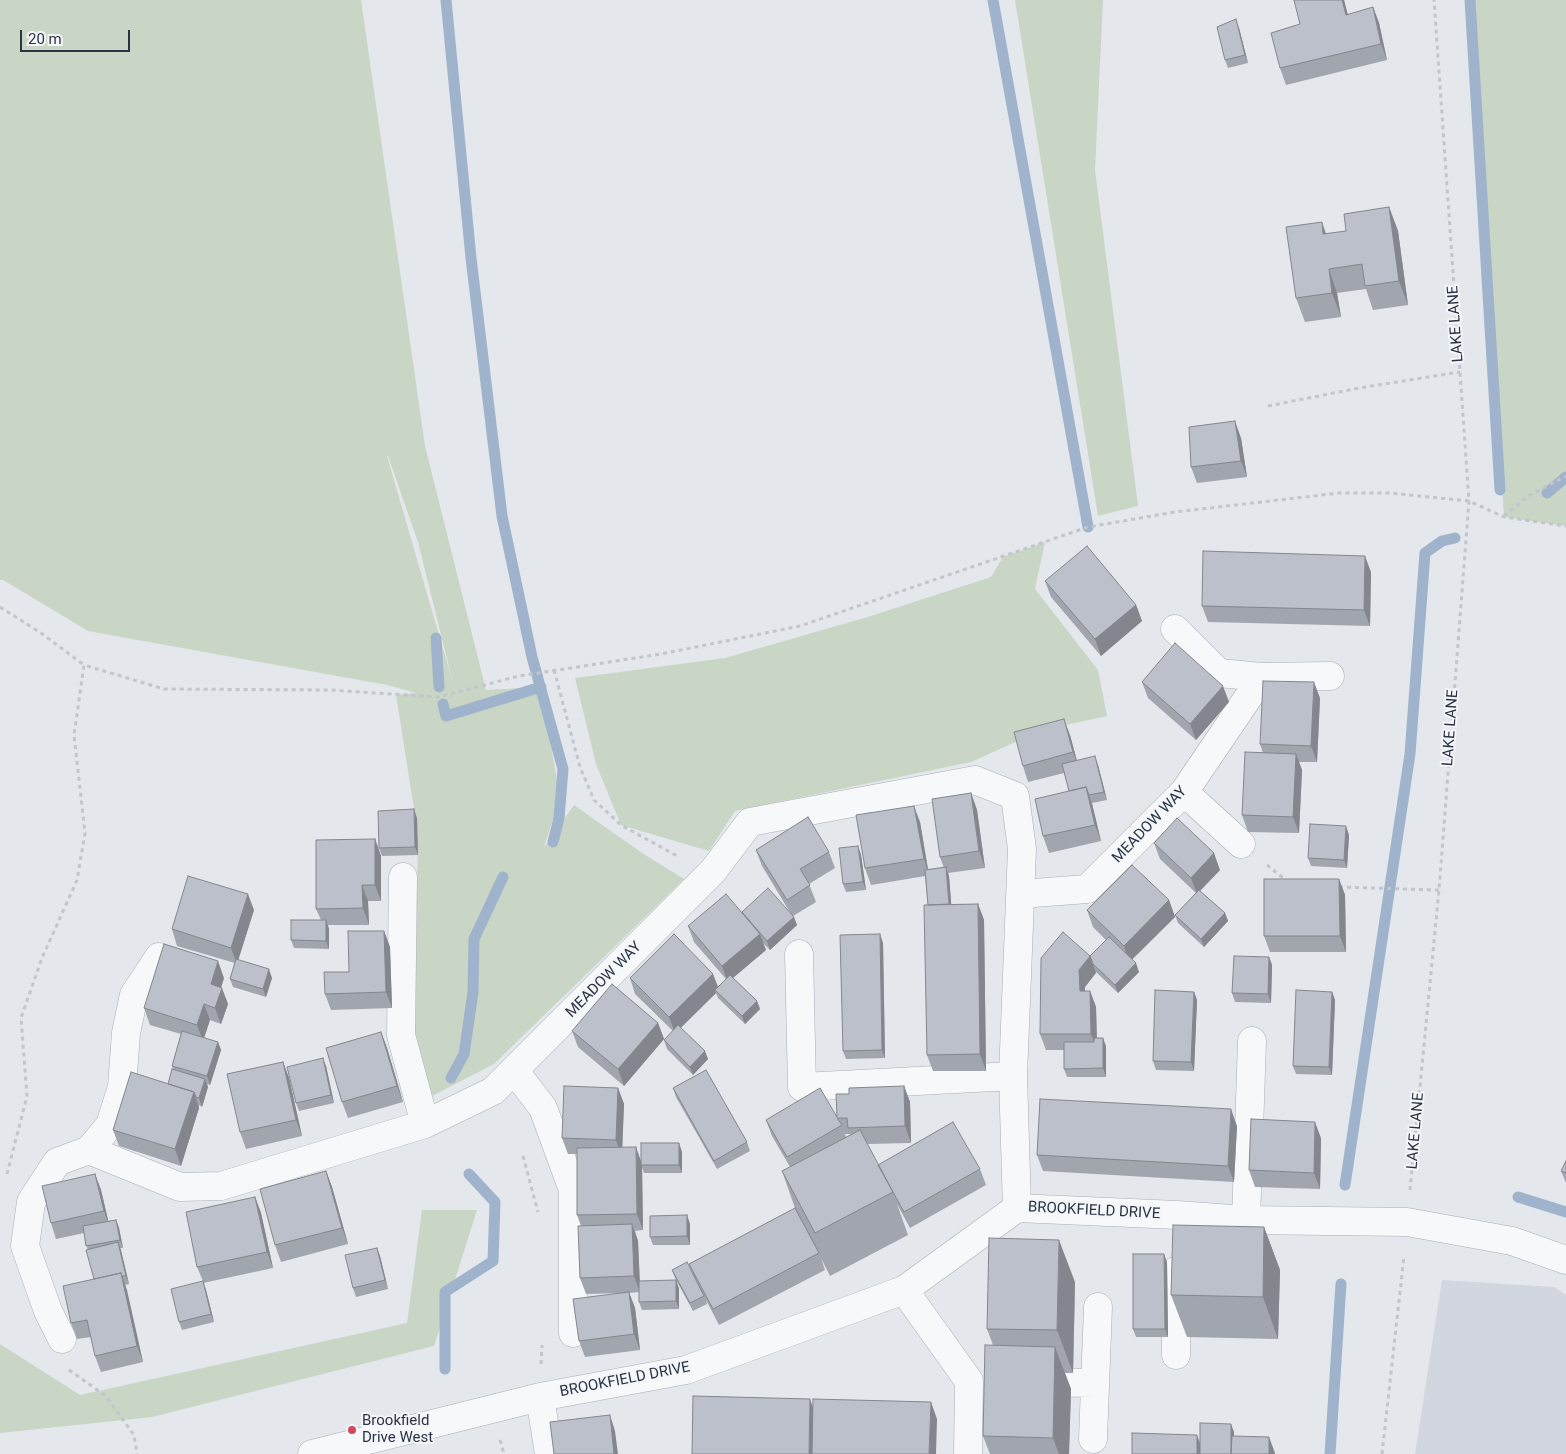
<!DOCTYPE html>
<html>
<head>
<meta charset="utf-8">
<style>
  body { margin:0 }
  #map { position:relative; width:1566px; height:1454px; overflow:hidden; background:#e4e7ec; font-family:Roboto,sans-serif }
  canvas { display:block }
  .scale { position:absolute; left:20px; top:30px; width:110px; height:22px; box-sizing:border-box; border:2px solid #2b3445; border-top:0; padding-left:6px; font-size:15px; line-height:18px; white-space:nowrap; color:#2b3445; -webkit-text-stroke:4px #f4f6f9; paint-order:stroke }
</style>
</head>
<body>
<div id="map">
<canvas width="1566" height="1454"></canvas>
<div class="scale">20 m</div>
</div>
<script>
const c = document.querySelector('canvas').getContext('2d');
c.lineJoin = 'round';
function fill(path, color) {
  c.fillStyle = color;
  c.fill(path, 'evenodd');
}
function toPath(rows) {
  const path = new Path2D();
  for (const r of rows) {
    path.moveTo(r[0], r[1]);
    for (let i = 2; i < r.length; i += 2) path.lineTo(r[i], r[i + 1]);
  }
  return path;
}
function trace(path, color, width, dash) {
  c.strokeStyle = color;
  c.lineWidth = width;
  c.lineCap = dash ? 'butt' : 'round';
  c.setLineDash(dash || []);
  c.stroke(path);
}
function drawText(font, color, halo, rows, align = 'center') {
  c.font = font + ' Roboto,sans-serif';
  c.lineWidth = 4;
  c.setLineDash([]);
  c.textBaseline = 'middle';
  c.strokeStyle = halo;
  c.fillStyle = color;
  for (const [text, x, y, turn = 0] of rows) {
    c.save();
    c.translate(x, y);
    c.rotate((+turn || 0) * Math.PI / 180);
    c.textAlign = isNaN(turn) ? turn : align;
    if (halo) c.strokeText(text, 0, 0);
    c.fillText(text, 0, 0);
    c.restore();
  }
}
const built = toPath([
  [1442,1280,1554,1287,1566,1295,1566,1454,1415,1454]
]);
const green = toPath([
  [0,0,361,0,425,446,486,690,541,687,560,798,544,847,574,805,642,853,684,879,494,1064,432,1096,415,1031,418,834,396,695,416,693,387,685,88,631,3,580,0,580],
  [388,456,418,542,453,683,387,456],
  [1015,0,1103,0,1095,170,1138,506,1098,516],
  [1470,0,1566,0,1566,526,1504,517],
  [1045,542,1035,589,1098,670,1107,716,1042,730,971,762,735,811,709,851,621,825,596,764,575,678,725,658,871,616,991,577,1003,557],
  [422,1210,477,1210,434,1346,152,1417,0,1433,0,1344,80,1395,407,1323]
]);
const stream = toPath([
  [446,0,471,258,502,516,532,657,563,769,559,818,553,842],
  [993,0,1088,527],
  [1470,0,1500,490],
  [1547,493,1566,477],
  [436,638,439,687],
  [443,704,446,716,541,687],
  [451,1078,464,1054,473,992,474,939,503,877],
  [1345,1185,1410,754,1425,553,1442,541,1455,538],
  [1518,1197,1566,1212],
  [445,1369,445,1292,493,1261,495,1202,469,1174],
  [1330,1454,1341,1284]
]);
const path = toPath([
  [1268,406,1359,388,1460,372],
  [1504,516,1530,495,1566,476],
  [0,607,41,633,84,665],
  [554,670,580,767,594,800,621,825,679,857],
  [1267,865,1287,881],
  [1339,887,1439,890],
  [523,1156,538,1212],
  [7,1174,27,1096,21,1018,42,958,77,880,85,833,74,735,84,665,164,689,330,690,438,697,519,676,661,654,800,626,1088,527,1175,512,1339,493,1390,493,1469,501,1504,517,1566,526],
  [1410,1190,1439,890,1469,501,1434,0],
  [541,1364,542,1345],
  [69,1370,106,1396,134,1435,137,1454],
  [500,1440,504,1454],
  [1382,1454,1404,1256]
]);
const minor = toPath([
  [1175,629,1219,673,1262,677],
  [1184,792,1241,844],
  [403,877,401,1035,425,1124],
  [1021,894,1087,889,1184,792,1262,677,1330,676],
  [799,954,802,1087,1013,1076],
  [514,1070,543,1108,573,1190,573,1333],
  [89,1150,180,1187,221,1186,425,1124,493,1091,713,871,750,822,975,780,1015,796,1022,849,1013,1076,1017,1208],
  [1246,1220,1252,1041],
  [904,1290,969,1381,968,1454],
  [62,1339,48,1311,25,1246,31,1202,57,1162,89,1150,110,1125,122,1087,126,1033,134,995,159,957],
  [1176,1355,1176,1271],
  [1030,1382,1094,1383],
  [540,1397,549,1454],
  [1093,1439,1098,1307],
  [312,1454,540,1397,686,1370,904,1290,1017,1208,1177,1215,1246,1220,1407,1222,1512,1241,1566,1260]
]);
const wall = toPath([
  [1344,0,1348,15,1373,7,1379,23,1387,60,1286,85,1280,68,1300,24],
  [1239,28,1248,63,1228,68,1225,60],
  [1389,207,1398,231,1408,305,1373,310,1366,289,1337,293,1341,317,1305,322,1296,298,1326,234,1346,231],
  [1241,438,1247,477,1197,483,1191,467],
  [1371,572,1370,626,1208,622,1202,606],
  [1045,581,1136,605,1142,621,1101,656,1051,597],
  [1142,682,1229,702,1196,740,1148,698],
  [1320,698,1317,762,1299,762,1302,770,1299,833,1248,832,1242,815,1263,753,1260,744],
  [1070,735,1077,761,1098,765,1107,800,1092,803,1101,841,1049,853,1043,836,1069,791,1064,773,1028,782,1023,766],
  [971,793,977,810,985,868,948,873,949,876,951,904,978,904,984,920,986,1071,933,1071,927,1055,928,905,925,876,871,885,865,868,920,822,928,869,944,868,940,857],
  [417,818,418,855,382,856,379,848],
  [1349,835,1347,868,1311,866,1308,858],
  [375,839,381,856,381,901,368,901,369,925,328,925,329,929,329,949,294,948,291,940,321,920,316,909],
  [1154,843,1220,870,1200,891,1225,913,1228,921,1204,947,1178,923,1175,915,1196,893,1160,859],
  [858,846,861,855,866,890,846,892,843,884],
  [756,850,829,852,835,868,809,884,816,902,793,916,797,925,770,950,763,943,766,950,733,978,757,1001,760,1009,745,1024,718,998,716,993,681,1028,708,1059,693,1075,667,1049,664,1040,673,1031,635,994,630,978,713,974,718,987,726,979,694,942,688,926,742,912,791,914,762,866],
  [1339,879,1345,895,1346,952,1270,952,1264,936],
  [1169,900,1175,917,1132,960,1139,972,1118,993,1096,972,1085,987,1085,991,1090,991,1096,1007,1097,1038,1106,1046,1106,1077,1067,1077,1064,1069,1064,1050,1046,1050,1040,1034,1090,956,1106,940,1093,927,1087,910],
  [254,910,238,960,272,978,266,997,233,987,230,979,235,963,177,946,172,929],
  [384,931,390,947,392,1008,331,1010,325,994,349,972],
  [883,943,885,1058,846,1059,843,1051],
  [1269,957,1272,965,1271,1003,1235,1002,1232,993],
  [224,978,221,987,228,1004,221,1024,210,1020,204,1038,218,1042,221,1050,210,1085,207,1084,208,1087,202,1107,199,1105,199,1108,181,1166,119,1146,113,1130,168,1084,173,1069,172,1066,181,1034,150,1025,144,1008],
  [1194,992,1197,1000,1194,1071,1156,1070,1153,1061],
  [1332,992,1335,1000,1332,1075,1296,1074,1293,1066],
  [658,1023,664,1039,624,1086,578,1047,572,1031],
  [381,1032,387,1048,403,1102,348,1118,342,1102],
  [283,1062,289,1078,302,1136,246,1149,240,1132],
  [326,1066,334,1103,299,1111,296,1103],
  [904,1086,910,1102,911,1143,867,1144,878,1165,980,1169,986,1185,910,1228,897,1204,908,1235,830,1276,821,1258,825,1270,719,1325,706,1300,707,1304,693,1311,675,1278,672,1270,693,1273,689,1264,796,1211,782,1171,790,1167,772,1136,766,1120,837,1117,849,1094],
  [845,1134,850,1134,850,1135,846,1137],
  [618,1088,624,1104,622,1147,641,1162,679,1143,682,1152,682,1173,644,1173,642,1167,643,1230,635,1231,638,1241,640,1281,679,1288,679,1309,642,1310,639,1302,639,1292,629,1293,635,1308,640,1350,585,1357,579,1341,623,1293,586,1294,580,1278,581,1226,577,1215,577,1154,568,1154,562,1138],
  [673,1088,747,1142,750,1151,717,1169,676,1097],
  [1237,1126,1234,1182,1043,1171,1037,1155],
  [1321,1138,1320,1189,1255,1187,1249,1170],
  [1566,1161,1566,1183,1561,1171],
  [326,1171,332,1187,348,1244,281,1262,275,1245],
  [95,1174,101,1190,108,1221,116,1220,119,1228,123,1248,120,1248,129,1284,125,1285,143,1362,101,1372,95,1356,91,1337,77,1339,71,1323,94,1279,84,1233,56,1239,51,1223],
  [255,1197,261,1213,273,1268,203,1283,206,1290,214,1322,182,1330,179,1322,203,1281,197,1267],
  [687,1215,690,1224,690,1245,653,1245,650,1237],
  [1264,1227,1280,1270,1278,1339,1187,1337,1171,1295],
  [377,1248,380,1256,388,1289,356,1297,353,1288],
  [1167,1262,1168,1337,1136,1337,1133,1329],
  [1075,1282,1073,1373,1065,1373,1071,1389,1069,1454,990,1454,983,1436,993,1345,987,1329]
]);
const shadedWall = toPath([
  [1342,0,1344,0,1352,32,1346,15],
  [1373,7,1379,23,1387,60,1381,44],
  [1236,19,1239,28,1248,63,1245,55],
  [1389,207,1398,231,1408,305,1399,281],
  [1322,222,1330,246,1323,234],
  [1329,269,1337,293,1341,317,1332,293],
  [1235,421,1241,438,1247,477,1241,461],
  [1365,556,1371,572,1370,626,1364,610],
  [1136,605,1142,621,1101,656,1095,639],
  [1314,682,1320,698,1317,762,1311,746],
  [1223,686,1229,702,1196,740,1190,724],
  [1064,719,1070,735,1079,769,1073,752],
  [1296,754,1302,770,1299,833,1293,817],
  [1095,756,1098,765,1107,800,1104,792],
  [1086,787,1092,804,1101,841,1095,825],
  [971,793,977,810,985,868,979,851],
  [914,806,920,822,929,876,924,859],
  [414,809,417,818,418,855,415,847],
  [1346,826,1349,835,1347,868,1344,860],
  [375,839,381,856,381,901,375,885],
  [858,846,861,855,866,890,863,882],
  [1214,853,1220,870,1197,894,1191,878],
  [946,867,949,876,952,913,949,905],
  [1339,879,1345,895,1346,952,1340,936],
  [362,885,368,901,369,925,363,908],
  [248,894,254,910,237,964,231,948],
  [1169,900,1175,917,1129,962,1124,946],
  [978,904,984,920,986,1071,980,1054],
  [1225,913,1228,921,1204,947,1201,939],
  [794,917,797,925,770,950,767,941],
  [326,920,329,929,329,949,326,941],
  [384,931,390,947,392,1008,386,992],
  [760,934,766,950,728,982,722,966],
  [880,934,883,943,885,1058,882,1050],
  [1090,956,1096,973,1085,987,1085,1008,1080,991,1079,970],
  [1269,957,1272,965,1271,1003,1268,994],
  [218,961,224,978,217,1001,211,984],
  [1136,963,1139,972,1118,993,1115,985],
  [269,969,272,978,266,997,263,989],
  [713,974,719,990,715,990,716,993,675,1033,669,1017],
  [222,988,228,1004,221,1024,215,1008],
  [1090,991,1096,1007,1097,1050,1091,1034],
  [1194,992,1197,1000,1194,1071,1191,1062],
  [1332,992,1335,1000,1332,1075,1329,1067],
  [757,1001,760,1009,745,1024,742,1016],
  [204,1004,210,1020,203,1041,197,1025],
  [658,1023,664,1039,624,1086,618,1069],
  [381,1032,387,1048,403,1102,397,1086],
  [1103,1038,1106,1046,1106,1077,1103,1068],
  [218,1042,221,1050,210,1085,207,1076],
  [705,1051,708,1059,693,1075,690,1067],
  [323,1058,326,1066,334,1103,331,1095],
  [283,1062,289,1078,302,1136,296,1120],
  [205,1079,208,1087,202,1107,199,1098],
  [904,1086,910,1102,911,1143,905,1126],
  [618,1088,624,1104,622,1157,616,1140],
  [194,1092,199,1108,181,1166,175,1149],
  [1231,1109,1237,1126,1234,1182,1228,1166],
  [1315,1122,1321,1138,1320,1189,1314,1173],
  [679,1143,682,1152,682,1173,679,1165],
  [636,1147,642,1164,643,1230,637,1214],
  [326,1171,332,1187,348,1244,342,1228],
  [95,1174,101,1190,110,1228,104,1211],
  [255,1197,261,1213,273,1268,267,1252],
  [687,1215,690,1224,690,1245,687,1236],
  [116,1220,119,1228,123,1248,120,1240],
  [632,1224,638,1241,640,1292,634,1276],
  [1264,1227,1280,1270,1278,1339,1263,1297],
  [1059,1240,1075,1282,1073,1373,1057,1330],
  [118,1242,121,1250,129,1284,126,1276],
  [377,1248,380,1256,388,1289,385,1280],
  [1164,1254,1167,1262,1168,1337,1165,1329],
  [121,1273,127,1290,143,1362,137,1346],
  [676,1280,679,1288,679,1309,676,1301],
  [203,1281,206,1290,214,1322,211,1314],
  [629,1292,635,1308,640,1350,634,1334],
  [1055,1347,1071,1389,1069,1454,1059,1454,1053,1438],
  [810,1399,816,1416,815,1454,809,1454],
  [931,1402,937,1419,936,1454,929,1454],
  [610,1415,615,1431,618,1454,614,1454],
  [1231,1424,1234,1432,1234,1454,1231,1454],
  [1197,1435,1203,1451,1203,1454,1197,1454],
  [1269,1437,1275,1453,1275,1454,1269,1454]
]);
const building = toPath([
  [1294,0,1342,0,1346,15,1373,7,1381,44,1280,68,1271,33,1300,24,1294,0],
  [1236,19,1245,55,1225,60,1217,27,1236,19],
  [1389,207,1399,281,1365,286,1362,264,1329,269,1332,293,1296,298,1286,227,1322,222,1323,234,1346,231,1344,214,1389,207],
  [1235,421,1241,461,1191,467,1189,427,1235,421],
  [1087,546,1136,605,1095,639,1045,581,1087,546],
  [1203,551,1365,556,1364,610,1202,606,1203,551],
  [1175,643,1223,686,1190,724,1142,682,1175,643],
  [1263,681,1314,682,1311,746,1260,744,1263,681],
  [1064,719,1073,752,1023,766,1014,732,1064,719],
  [1245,752,1296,754,1293,817,1242,815,1245,752],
  [1095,756,1104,792,1089,795,1086,787,1069,791,1062,764,1095,756],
  [1086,787,1095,825,1043,836,1035,799,1086,787],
  [971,793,979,851,940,857,932,799,971,793],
  [914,806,924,859,865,868,856,815,914,806],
  [414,809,415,847,379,848,378,811,414,809],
  [808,817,829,852,800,869,810,885,787,900,756,850,808,817],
  [1177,818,1214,853,1191,878,1154,843,1177,818],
  [1310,824,1346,826,1344,860,1308,858,1310,824],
  [375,839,375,885,362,885,363,908,316,909,316,840,375,839],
  [858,846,863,882,843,884,839,848,858,846],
  [1132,865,1169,900,1124,946,1087,910,1132,865],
  [946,867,949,904,928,905,925,870,946,867],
  [188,876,248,894,231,948,172,929,188,876],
  [1264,879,1339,879,1340,936,1264,936,1264,879],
  [768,888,794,917,767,941,742,912,768,888],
  [1199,890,1225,913,1201,939,1175,915,1199,890],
  [726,894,760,934,722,966,688,926,726,894],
  [978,904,980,1054,927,1055,924,905,978,904],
  [291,920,326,920,326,941,291,940,291,920],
  [348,931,384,931,386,992,325,994,324,972,349,972,348,931],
  [1063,932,1090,956,1079,970,1080,991,1090,991,1091,1034,1040,1034,1041,958,1063,932],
  [674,934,713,974,669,1017,630,978,674,934],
  [880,934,882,1050,843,1051,840,935,880,934],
  [1109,937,1136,963,1115,985,1093,964,1090,956,1109,937],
  [164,944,218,961,211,984,222,988,215,1008,204,1004,197,1025,144,1008,164,944],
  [1234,956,1269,957,1268,994,1232,993,1234,956],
  [236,959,269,969,263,989,230,979,236,959],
  [730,975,757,1001,742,1016,715,990,730,975],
  [612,984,658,1023,618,1069,572,1031,612,984],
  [1155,990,1194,992,1191,1062,1153,1061,1155,990],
  [1296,990,1332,992,1329,1067,1293,1066,1296,990],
  [678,1025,705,1051,690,1067,664,1040,678,1025],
  [182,1031,218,1042,207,1076,172,1066,182,1031],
  [381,1032,397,1086,342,1102,326,1048,381,1032],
  [1094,1038,1103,1038,1103,1068,1064,1069,1064,1042,1094,1042,1094,1038],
  [323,1058,331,1095,296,1103,287,1067,323,1058],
  [283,1062,296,1120,240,1132,227,1074,283,1062],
  [172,1069,205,1079,199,1098,196,1097,194,1092,168,1084,172,1069],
  [706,1070,747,1142,714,1161,673,1088,706,1070],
  [131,1072,194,1092,175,1149,113,1130,131,1072],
  [564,1086,618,1088,616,1140,562,1138,564,1086],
  [904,1086,905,1126,848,1128,847,1118,837,1118,842,1125,787,1157,766,1120,820,1088,837,1117,836,1094,849,1094,849,1088,904,1086],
  [1040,1099,1231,1109,1228,1166,1037,1155,1040,1099],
  [1251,1119,1315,1122,1314,1173,1249,1170,1251,1119],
  [953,1122,980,1169,904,1212,878,1165,953,1122],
  [860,1130,893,1192,815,1233,782,1171,860,1130],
  [641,1143,679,1143,679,1165,641,1165,641,1143],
  [636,1147,637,1214,577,1215,577,1148,636,1147],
  [1566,1161,1566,1173,1561,1171,1566,1161],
  [326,1171,342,1228,275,1245,260,1189,326,1171],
  [95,1174,104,1211,51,1223,42,1186,95,1174],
  [255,1197,267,1252,197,1267,186,1212,255,1197],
  [795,1208,819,1253,713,1309,689,1264,795,1208],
  [687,1215,687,1236,650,1237,650,1216,687,1215],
  [116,1220,120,1240,86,1246,83,1226,116,1220],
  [632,1224,634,1276,580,1278,578,1226,632,1224],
  [1173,1225,1264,1227,1263,1297,1171,1295,1173,1225],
  [989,1238,1059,1240,1057,1330,987,1329,989,1238],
  [118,1242,126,1276,122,1276,121,1273,94,1279,86,1250,118,1242],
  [377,1248,385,1280,353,1288,345,1255,377,1248],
  [1133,1254,1164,1254,1165,1329,1133,1329,1133,1254],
  [687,1262,704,1296,690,1303,672,1270,687,1262],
  [121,1273,137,1346,95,1356,87,1320,71,1323,63,1286,121,1273],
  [676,1280,676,1301,639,1302,639,1281,676,1280],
  [203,1281,211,1314,179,1322,171,1289,203,1281],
  [629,1292,634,1334,579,1341,573,1299,629,1292],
  [985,1345,1055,1347,1053,1438,983,1436,985,1345],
  [693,1396,810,1399,809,1454,692,1454,693,1396],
  [813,1399,931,1402,929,1454,812,1454,813,1399],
  [610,1415,614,1454,554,1454,550,1422,610,1415],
  [1200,1423,1231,1424,1231,1454,1200,1454,1200,1423],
  [1132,1433,1197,1435,1197,1454,1132,1454,1132,1433],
  [1232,1436,1269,1437,1269,1454,1231,1454,1232,1436]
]);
const markers = [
  [352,1430,5,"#d1495b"]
];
const streetNames = [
  ["LAKE LANE",1456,324,-94],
  ["LAKE LANE",1451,728,-86],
  ["MEADOW WAY",1150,825,-46],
  ["MEADOW WAY",604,980,-45],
  ["LAKE LANE",1416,1131,-85],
  ["BROOKFIELD DRIVE",1094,1211,3],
  ["BROOKFIELD DRIVE",625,1380,-11]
];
const poiNames = [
  ["Brookfield",362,1421],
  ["Drive West",362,1438]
];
fill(built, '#d2d6de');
fill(green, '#c9d6c5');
trace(stream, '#9fb4cc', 11);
trace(minor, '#a9aeb7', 29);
trace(path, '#c2c5cb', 3, [4, 4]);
trace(minor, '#f7f8fa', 28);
fill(wall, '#a1a5ae');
fill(shadedWall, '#83868d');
fill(building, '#bbc0ca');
trace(building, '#83868d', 1);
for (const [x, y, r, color] of markers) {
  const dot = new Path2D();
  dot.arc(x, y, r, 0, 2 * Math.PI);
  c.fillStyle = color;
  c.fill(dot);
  trace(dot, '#f4f6f9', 2);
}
drawText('15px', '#2b3445', '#f4f6f9', streetNames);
drawText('15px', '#2b3445', '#f4f6f9', poiNames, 'left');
</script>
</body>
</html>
